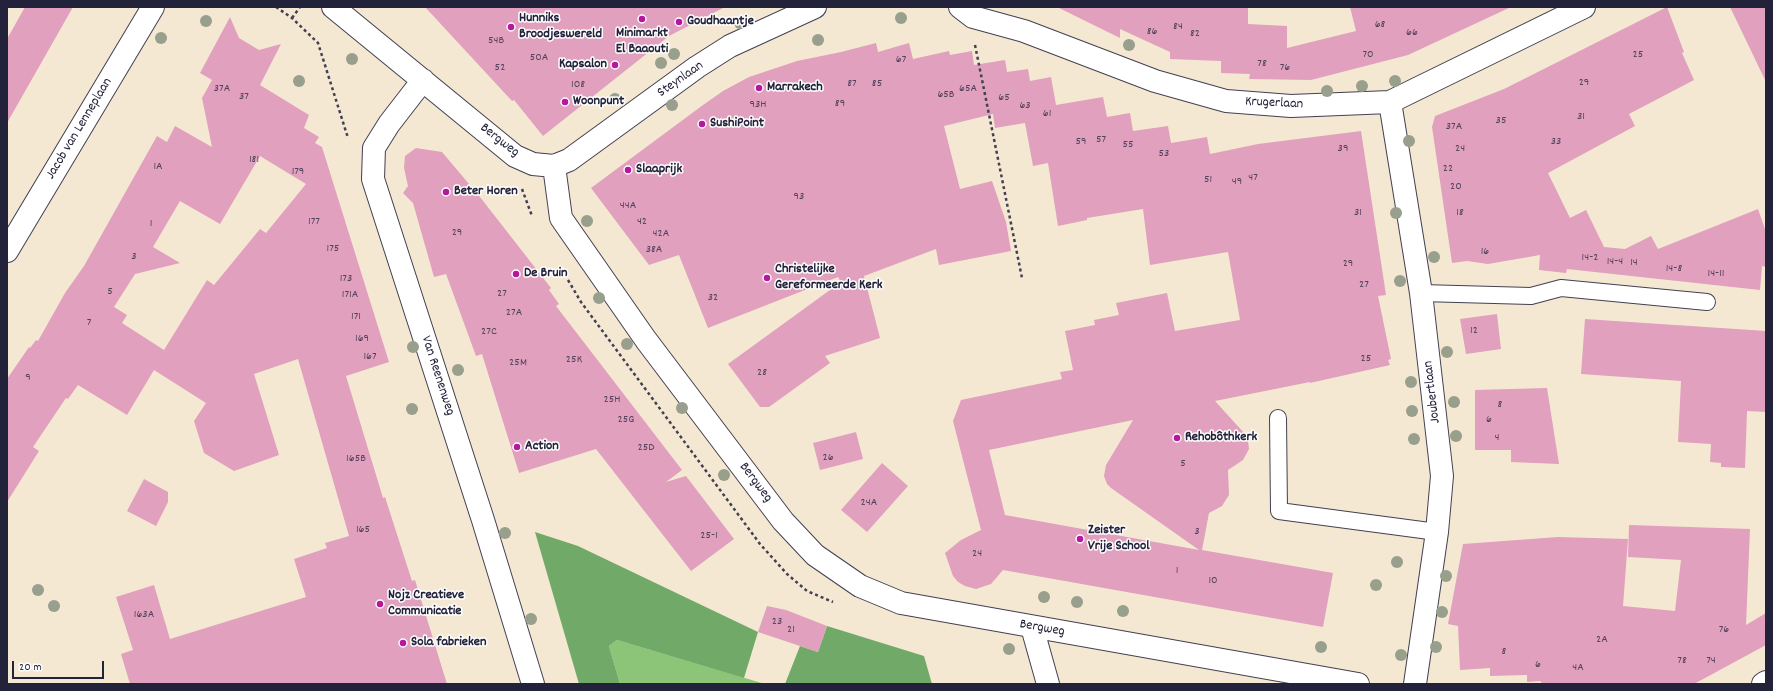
<!DOCTYPE html>
<html>
<head>
<meta charset="utf-8">
<style>
  body { margin:0 }
  #map { position:relative; width:1773px; height:691px; overflow:hidden; background:#f5e8d2; font-family:Dekko,sans-serif }
  canvas { display:block }
  .frame { position:absolute; inset:0; border:8px solid #22223b; pointer-events:none }
  .scale { position:absolute; left:12px; top:661px; width:92px; height:18px; box-sizing:border-box; border:2px solid #22223b; border-top:0; padding-left:5px; font-size:12px; line-height:14px; white-space:nowrap; color:#22223b; -webkit-text-stroke:3px #fff; paint-order:stroke }
</style>
</head>
<body>
<div id="map">
<canvas width="1773" height="691"></canvas>
<div class="frame"></div>
<div class="scale">20 m</div>
</div>
<script>
const c = document.querySelector('canvas').getContext('2d');
c.lineJoin = 'round';
function fill(path, color) {
  c.fillStyle = color;
  c.fill(path, 'evenodd');
}
function toPath(rows) {
  const path = new Path2D();
  for (const r of rows) {
    path.moveTo(r[0], r[1]);
    for (let i = 2; i < r.length; i += 2) path.lineTo(r[i], r[i + 1]);
  }
  return path;
}
function trace(path, color, width, dash) {
  c.strokeStyle = color;
  c.lineWidth = width;
  c.lineCap = dash ? 'butt' : 'round';
  c.setLineDash(dash || []);
  c.stroke(path);
}
function drawText(font, color, halo, rows, align = 'center') {
  c.font = font + ' Dekko,sans-serif';
  c.lineWidth = 3;
  c.setLineDash([]);
  c.textBaseline = 'middle';
  c.strokeStyle = halo;
  c.fillStyle = color;
  for (const [text, x, y, turn = 0] of rows) {
    c.save();
    c.translate(x, y);
    c.rotate((+turn || 0) * Math.PI / 180);
    c.textAlign = isNaN(turn) ? turn : align;
    if (halo) c.strokeText(text, 0, 0);
    c.fillText(text, 0, 0);
    c.restore();
  }
}
const green = toPath([
  [617,640,765,684,620,684,609,646]
]);
const forest = toPath([
  [535,532,578,546,758,632,744,678,617,640,609,646,620,684,579,684],
  [827,626,924,656,932,684,785,684,800,646,818,652]
]);
const building = toPath([
  [25,7,73,7,7,123,7,39],
  [425,7,725,7,669,36,543,136,514,100,512,101],
  [1057,7,1248,7,1248,24,1287,26,1287,48,1356,31,1350,7,1511,7,1408,55,1311,80,1249,79,1250,74,1221,73,1221,61,1170,59,1170,52,1120,29,1120,38],
  [1667,7,1684,52,1682,53,1694,80,1629,114,1635,126,1548,173,1570,218,1586,210,1604,247,1625,249,1651,236,1658,249,1758,209,1766,232,1766,267,1762,266,1760,290,1567,269,1566,273,1539,270,1540,255,1488,264,1467,261,1452,263,1432,127,1435,116,1504,89],
  [1730,7,1766,7,1766,82],
  [230,17,239,38,259,50,281,44,260,85,309,115,304,128,319,137,315,143,322,147,389,362,346,376,383,498,385,497,412,581,415,580,447,684,130,684,121,654,133,650,116,597,154,585,170,639,306,597,294,559,327,548,325,543,349,536,298,359,254,374,279,455,234,471,204,453,194,421,206,403,154,370,127,415,78,385,68,399,66,398,33,447,39,451,7,502,7,379,29,347,30,348,36,340,38,341,65,293,84,266,157,136,167,142,175,126,212,147,202,98,212,80,200,73],
  [260,156,306,184,266,233,260,229,214,285,207,280,164,350,122,323,127,315,114,307,135,274,180,263,153,247,180,201,220,224],
  [876,43,878,52,909,43,913,59,949,51,950,55,972,51,974,65,1005,60,1007,72,1028,69,1030,81,1051,77,1056,105,1103,97,1107,117,1130,113,1133,131,1168,126,1171,143,1207,137,1210,154,1258,144,1361,131,1386,295,1378,296,1391,359,1388,360,1390,365,1310,383,1310,382,1215,401,1245,434,1248,441,1249,449,1243,460,1228,470,1229,495,1222,506,1209,513,1202,550,1333,573,1323,627,1003,570,991,584,976,589,965,586,958,582,953,576,945,553,961,540,981,530,953,421,961,400,1062,379,1060,372,1073,370,1065,331,1095,325,1094,320,1119,315,1116,303,1167,293,1175,331,1240,320,1228,252,1150,265,1143,209,1087,218,1087,220,1058,226,1048,163,1033,166,1025,123,995,128,993,114,944,126,960,189,992,181,1006,222,1011,251,939,265,936,249,864,276,880,338,825,356,830,363,769,407,760,407,728,364,841,282,838,277,708,328,679,255,649,265,591,188,703,105,723,91,749,77,797,61,841,52],
  [1133,420,1106,465,1104,476,1107,484,1111,488,1199,550,1005,515,989,450],
  [416,148,442,152,480,197,551,288,549,290,559,304,556,306,682,470,666,482,686,476,734,539,691,571,596,449,519,473,482,354,476,356,446,274,434,277,413,203,403,193,408,186,404,168,405,156],
  [1497,314,1501,349,1466,354,1460,319],
  [1585,319,1766,331,1766,412,1747,411,1745,468,1721,467,1721,463,1710,462,1711,444,1678,442,1681,381,1581,374],
  [1547,388,1559,464,1511,462,1511,450,1475,450,1475,390],
  [856,432,863,459,820,470,813,443],
  [882,463,908,486,867,532,841,510],
  [144,479,168,492,168,502,156,526,127,511],
  [1629,525,1750,529,1746,625,1766,613,1766,645,1694,684,1543,684,1540,681,1527,682,1527,675,1490,676,1490,668,1460,670,1458,626,1448,624,1463,544,1558,537,1628,539,1623,606,1675,611,1681,560,1628,557],
  [767,606,786,610,827,626,818,652,758,632]
]);
const path = toPath([
  [276,7,292,18,318,43,348,138],
  [292,18,300,7],
  [975,45,1022,278],
  [522,189,532,216],
  [568,280,581,302,760,544,787,574,807,591,833,602]
]);
const lane = toPath([
  [1421,293,1531,296,1561,288,1707,302],
  [1278,418,1279,511,1437,532]
]);
const street = toPath([
  [333,7,515,156,533,164,554,166,569,160,697,67,730,46,815,7],
  [960,7,973,17,1024,31,1155,81,1226,101,1291,106,1390,102,1584,7],
  [423,80,389,124,374,148,373,179,483,520,533,684],
  [1390,102,1421,293,1442,476,1437,532,1415,684],
  [554,166,561,218,646,340,783,521,815,555,860,586,901,603,1358,684],
  [7,251,153,7],
  [1032,627,1048,684],
  [1763,684,1766,682]
]);
const trees = [
  [901,18],
  [206,21],
  [740,23],
  [161,38],
  [818,40],
  [1129,45],
  [674,54],
  [352,59],
  [661,63],
  [299,81],
  [1395,81],
  [1362,86],
  [1327,91],
  [615,99],
  [672,105],
  [1409,141],
  [1396,213],
  [587,221],
  [1434,257],
  [1400,281],
  [599,298],
  [627,344],
  [413,347],
  [1447,352],
  [458,370],
  [1411,382],
  [1454,402],
  [682,408],
  [412,409],
  [1412,411],
  [1456,436],
  [1414,439],
  [724,475],
  [505,533],
  [1397,562],
  [1446,576],
  [1376,585],
  [38,590],
  [1044,597],
  [1077,602],
  [54,606],
  [1123,611],
  [1442,612],
  [531,619],
  [1321,647],
  [1436,647],
  [1009,649],
  [1401,655]
];
const markers = [
  [642,19,4,"#b5179e"],
  [679,22,4,"#b5179e"],
  [511,27,4,"#b5179e"],
  [615,65,4,"#b5179e"],
  [759,88,4,"#b5179e"],
  [565,102,4,"#b5179e"],
  [702,124,4,"#b5179e"],
  [628,170,4,"#b5179e"],
  [446,192,4,"#b5179e"],
  [516,274,4,"#b5179e"],
  [767,278,4,"#b5179e"],
  [1177,438,4,"#b5179e"],
  [517,447,4,"#b5179e"],
  [1080,539,4,"#b5179e"],
  [380,604,4,"#b5179e"],
  [403,643,4,"#b5179e"]
];
const numberNames = [
  ["68",1380,25],
  ["84",1178,27],
  ["86",1152,32],
  ["66",1412,33],
  ["82",1195,34],
  ["54B",496,41],
  ["70",1368,55],
  ["25",1638,55],
  ["50A",539,58],
  ["67",901,60],
  ["78",1262,64],
  ["52",500,68],
  ["76",1285,68],
  ["29",1584,83],
  ["87",852,84],
  ["85",877,84],
  ["108",578,85],
  ["37A",222,89],
  ["65A",968,89],
  ["65B",946,95],
  ["37",244,97],
  ["65",1004,98],
  ["89",840,104],
  ["93H",758,105],
  ["63",1025,106],
  ["61",1047,114],
  ["31",1581,117],
  ["35",1501,121],
  ["37A",1454,127],
  ["57",1101,140],
  ["59",1081,142],
  ["33",1556,142],
  ["55",1128,145],
  ["39",1343,149],
  ["24",1460,149],
  ["53",1164,154],
  ["181",254,160],
  ["1A",158,167],
  ["22",1448,169],
  ["179",298,172],
  ["47",1253,178],
  ["51",1208,180],
  ["49",1237,182],
  ["20",1456,187],
  ["93",799,197],
  ["44A",628,206],
  ["31",1358,213],
  ["18",1460,213],
  ["177",314,222],
  ["42",642,222],
  ["1",151,224],
  ["29",457,233],
  ["42A",661,234],
  ["175",333,249],
  ["38A",654,250],
  ["16",1485,252],
  ["3",134,257],
  ["14-2",1590,258],
  ["14-4",1615,262],
  ["14",1634,263],
  ["29",1348,264],
  ["14-8",1674,269],
  ["14-11",1716,274],
  ["173",346,279],
  ["27",1364,285],
  ["5",110,292],
  ["27",502,294],
  ["171A",350,295],
  ["32",713,298],
  ["27A",514,313],
  ["171",356,317],
  ["7",89,323],
  ["12",1474,331],
  ["27C",489,332],
  ["169",362,339],
  ["167",370,357],
  ["25",1366,359],
  ["25K",574,360],
  ["25M",518,363],
  ["28",762,373],
  ["9",28,378],
  ["25H",612,400],
  ["8",1500,405],
  ["25G",626,420],
  ["6",1489,420],
  ["4",1497,438],
  ["25D",646,448],
  ["26",828,458],
  ["165B",356,459],
  ["5",1183,464],
  ["24A",869,503],
  ["165",363,530],
  ["3",1197,532],
  ["25-1",709,536],
  ["24",977,554],
  ["1",1177,571],
  ["10",1213,581],
  ["163A",144,615],
  ["23",777,622],
  ["21",791,630],
  ["76",1724,630],
  ["2A",1602,640],
  ["8",1504,652],
  ["78",1682,661],
  ["74",1711,661],
  ["6",1538,665],
  ["4A",1578,668]
];
const poiNames = [
  ["Hunniks",519,19],
  ["Broodjeswereld",519,35],
  ["Goudhaantje",687,22],
  ["Minimarkt",642,34,"center"],
  ["El Baaouti",642,50,"center"],
  ["Kapsalon",607,65,"right"],
  ["Marrakech",767,88],
  ["Woonpunt",573,102],
  ["SushiPoint",710,124],
  ["Slaaprijk",636,170],
  ["Beter Horen",454,192],
  ["Christelijke",775,270],
  ["Gereformeerde Kerk",775,286],
  ["De Bruin",524,274],
  ["Rehobôthkerk",1185,438],
  ["Action",525,447],
  ["Zeister",1088,531],
  ["Vrije School",1088,547],
  ["Nojz Creatieve",388,596],
  ["Communicatie",388,612],
  ["Sola fabrieken",411,643]
];
const streetNames = [
  ["Steynlaan",681,80,-35],
  ["Krugerlaan",1274,104,3],
  ["Jacob van Lenneplaan",80,129,-59],
  ["Bergweg",499,141,38],
  ["Van Reenenweg",437,376,72],
  ["Joubertlaan",1433,392,-97],
  ["Bergweg",755,483,53],
  ["Bergweg",1042,629,10]
];
fill(green, '#8cc478');
fill(forest, '#71aa68');
fill(building, '#e0a0be');
trace(lane, '#424052', 18);
trace(street, '#424052', 24);
trace(path, '#424052', 2.5, [3, 3]);
trace(lane, '#fff', 16);
trace(street, '#fff', 22);
c.fillStyle = '#989f8c';
for (const [x, y] of trees) {
  c.beginPath();
  c.arc(x, y, 6, 0, 2 * Math.PI);
  c.fill();
}
for (const [x, y, r, color] of markers) {
  const dot = new Path2D();
  dot.arc(x, y, r, 0, 2 * Math.PI);
  c.fillStyle = color;
  c.fill(dot);
  trace(dot, '#fff', 1.5);
}
drawText('12px', '#52425c', null, numberNames);
drawText('bold 14px', '#22223b', '#fff', poiNames, 'left');
drawText('14px', '#22223b', '#fff', streetNames);
</script>
</body>
</html>
